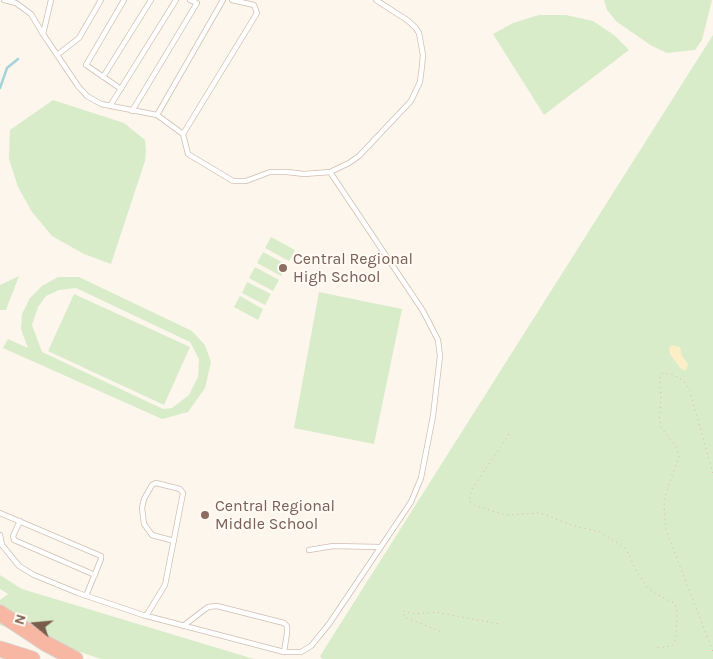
<!DOCTYPE html>
<html>
<head>
<meta charset="utf-8">
<style>
  body { margin:0 }
  #map { position:relative; width:713px; height:659px; overflow:hidden; background:#fdf6ec; font-family:Karla,sans-serif }
  canvas { display:block }
  .north { position:absolute; left:10px; top:599px; width:50px; height:50px; -webkit-text-stroke:4px #fffaf3; paint-order:stroke; rotate:287deg; font-size:14px; font-weight:700; line-height:20px; text-align:center; color:#7a5c4d }
  .north::after { content:''; display:block; margin:auto; width:18px; height:22px; background:#7a5c4d; clip-path:polygon(50% 0,100% 100%,50% 72%,0 100%) }
</style>
</head>
<body>
<div id="map">
<canvas width="713" height="659"></canvas>
<div class="north">N</div>
</div>
<script>
const c = document.querySelector('canvas').getContext('2d');
c.lineJoin = 'round';
function fill(path, color) {
  c.fillStyle = color;
  c.fill(path, 'evenodd');
}
function toPath(rows) {
  const path = new Path2D();
  for (const r of rows) {
    path.moveTo(r[0], r[1]);
    for (let i = 2; i < r.length; i += 2) path.lineTo(r[i], r[i + 1]);
  }
  return path;
}
function trace(path, color, width, dash) {
  c.strokeStyle = color;
  c.lineWidth = width;
  c.lineCap = dash ? 'butt' : 'round';
  c.setLineDash(dash || []);
  c.stroke(path);
}
function drawText(font, color, halo, rows, align = 'center') {
  c.font = font + ' Karla,sans-serif';
  c.lineWidth = 4;
  c.setLineDash([]);
  c.textBaseline = 'middle';
  c.strokeStyle = halo;
  c.fillStyle = color;
  for (const [text, x, y, turn = 0] of rows) {
    c.save();
    c.translate(x, y);
    c.rotate((+turn || 0) * Math.PI / 180);
    c.textAlign = isNaN(turn) ? turn : align;
    if (halo) c.strokeText(text, 0, 0);
    c.fillText(text, 0, 0);
    c.restore();
  }
}
const green = toPath([
  [604,0,712,0,702,40,695,50,667,53,652,46,617,22,607,10],
  [539,15,566,15,593,21,614,35,629,50,544,115,493,34,513,23],
  [713,35,713,659,322,659,320,656],
  [53,100,124,123,145,140,146,150,145,161,111,264,84,254,52,236,32,212,18,187,9,159,10,130],
  [271,237,295,250,289,261,265,248],
  [263,252,287,265,281,276,257,263],
  [255,267,279,280,273,291,249,278],
  [19,276,6,310,0,310,0,285],
  [58,277,79,277,192,331,205,345,211,362,205,388,188,412,162,419,3,348,8,339,28,348,21,329,22,314,30,298,42,286],
  [76,288,190,342,199,359,198,377,189,395,172,408,163,409,42,352,32,325,38,307,46,296,59,290],
  [247,282,271,294,265,305,242,293],
  [319,292,402,309,374,444,294,428],
  [74,294,190,347,164,405,48,351],
  [240,296,263,309,258,320,234,307],
  [0,575,22,589,254,659,101,659,0,625,0,600,8,594,0,589]
]);
const sand = toPath([
  [671,345,680,347,682,356,688,364,686,371,681,369,670,354,669,349]
]);
const stream = toPath([
  [0,88,7,68,18,59]
]);
const path = toPath([
  [509,434,472,489,469,501,475,506,507,515,539,513,546,515,571,525,600,532,619,544,626,549,637,572,648,588,654,593,674,603,677,611,676,638,672,646,655,648],
  [713,473,689,388,682,380,674,375,662,373,660,378,661,401,659,417,661,427,677,448,679,456,666,493,664,505,666,530,713,652],
  [440,631,406,618,402,613,404,611,416,614,435,612,500,624]
]);
const service = toPath([
  [4,0,16,3,31,14,43,34,78,86,87,96,101,104,157,115,183,134,188,154,233,181,246,181,270,172,287,172,304,174,330,172,349,163,359,156,411,101,420,82,422,66,423,55,419,33,415,27,407,20,376,0],
  [43,34,51,0],
  [57,55,79,38,101,0],
  [103,77,151,0],
  [121,89,86,65,124,0],
  [110,106,176,0],
  [132,111,197,3,190,0],
  [157,115,223,0],
  [183,134,257,13,254,5,232,0],
  [0,513,101,556,101,559,86,596],
  [20,521,13,536,14,540,95,575],
  [0,535,2,545,19,566,34,575,78,593,143,615,284,652,301,652,311,646,329,624,411,502,421,478,433,416,440,356,438,340,423,311,330,172],
  [309,550,333,546,380,547],
  [146,616,165,585,183,493,180,489,156,483,152,485,144,499,142,508,144,524,152,535,174,541],
  [183,626,208,607,217,606,284,623,287,626,287,633,284,652]
]);
const motorway = toPath([
  [0,613,45,643,75,659],
  [0,649,32,659]
]);
const markers = [
  [283,268,5,"#8d6e63"],
  [205,515,5,"#8d6e63"]
];
const educationNames = [
  ["Central Regional",293,259],
  ["High School",293,277],
  ["Central Regional",215,506],
  ["Middle School",215,524]
];
fill(green, '#d8ecc9');
fill(sand, '#fcefc7');
trace(stream, '#a5d3da', 2.5);
trace(service, '#d1beb0', 6);
trace(motorway, '#dad1cd', 17);
trace(path, '#d9b8a5', 1, [1, 4]);
trace(service, '#fff', 4.5);
trace(motorway, '#f7b7a3', 15);
for (const [x, y, r, color] of markers) {
  const dot = new Path2D();
  dot.arc(x, y, r, 0, 2 * Math.PI);
  c.fillStyle = color;
  c.fill(dot);
  trace(dot, '#fffaf3', 2);
}
drawText('16px', '#785e54', '#fffaf3', educationNames, 'left');
</script>
</body>
</html>
